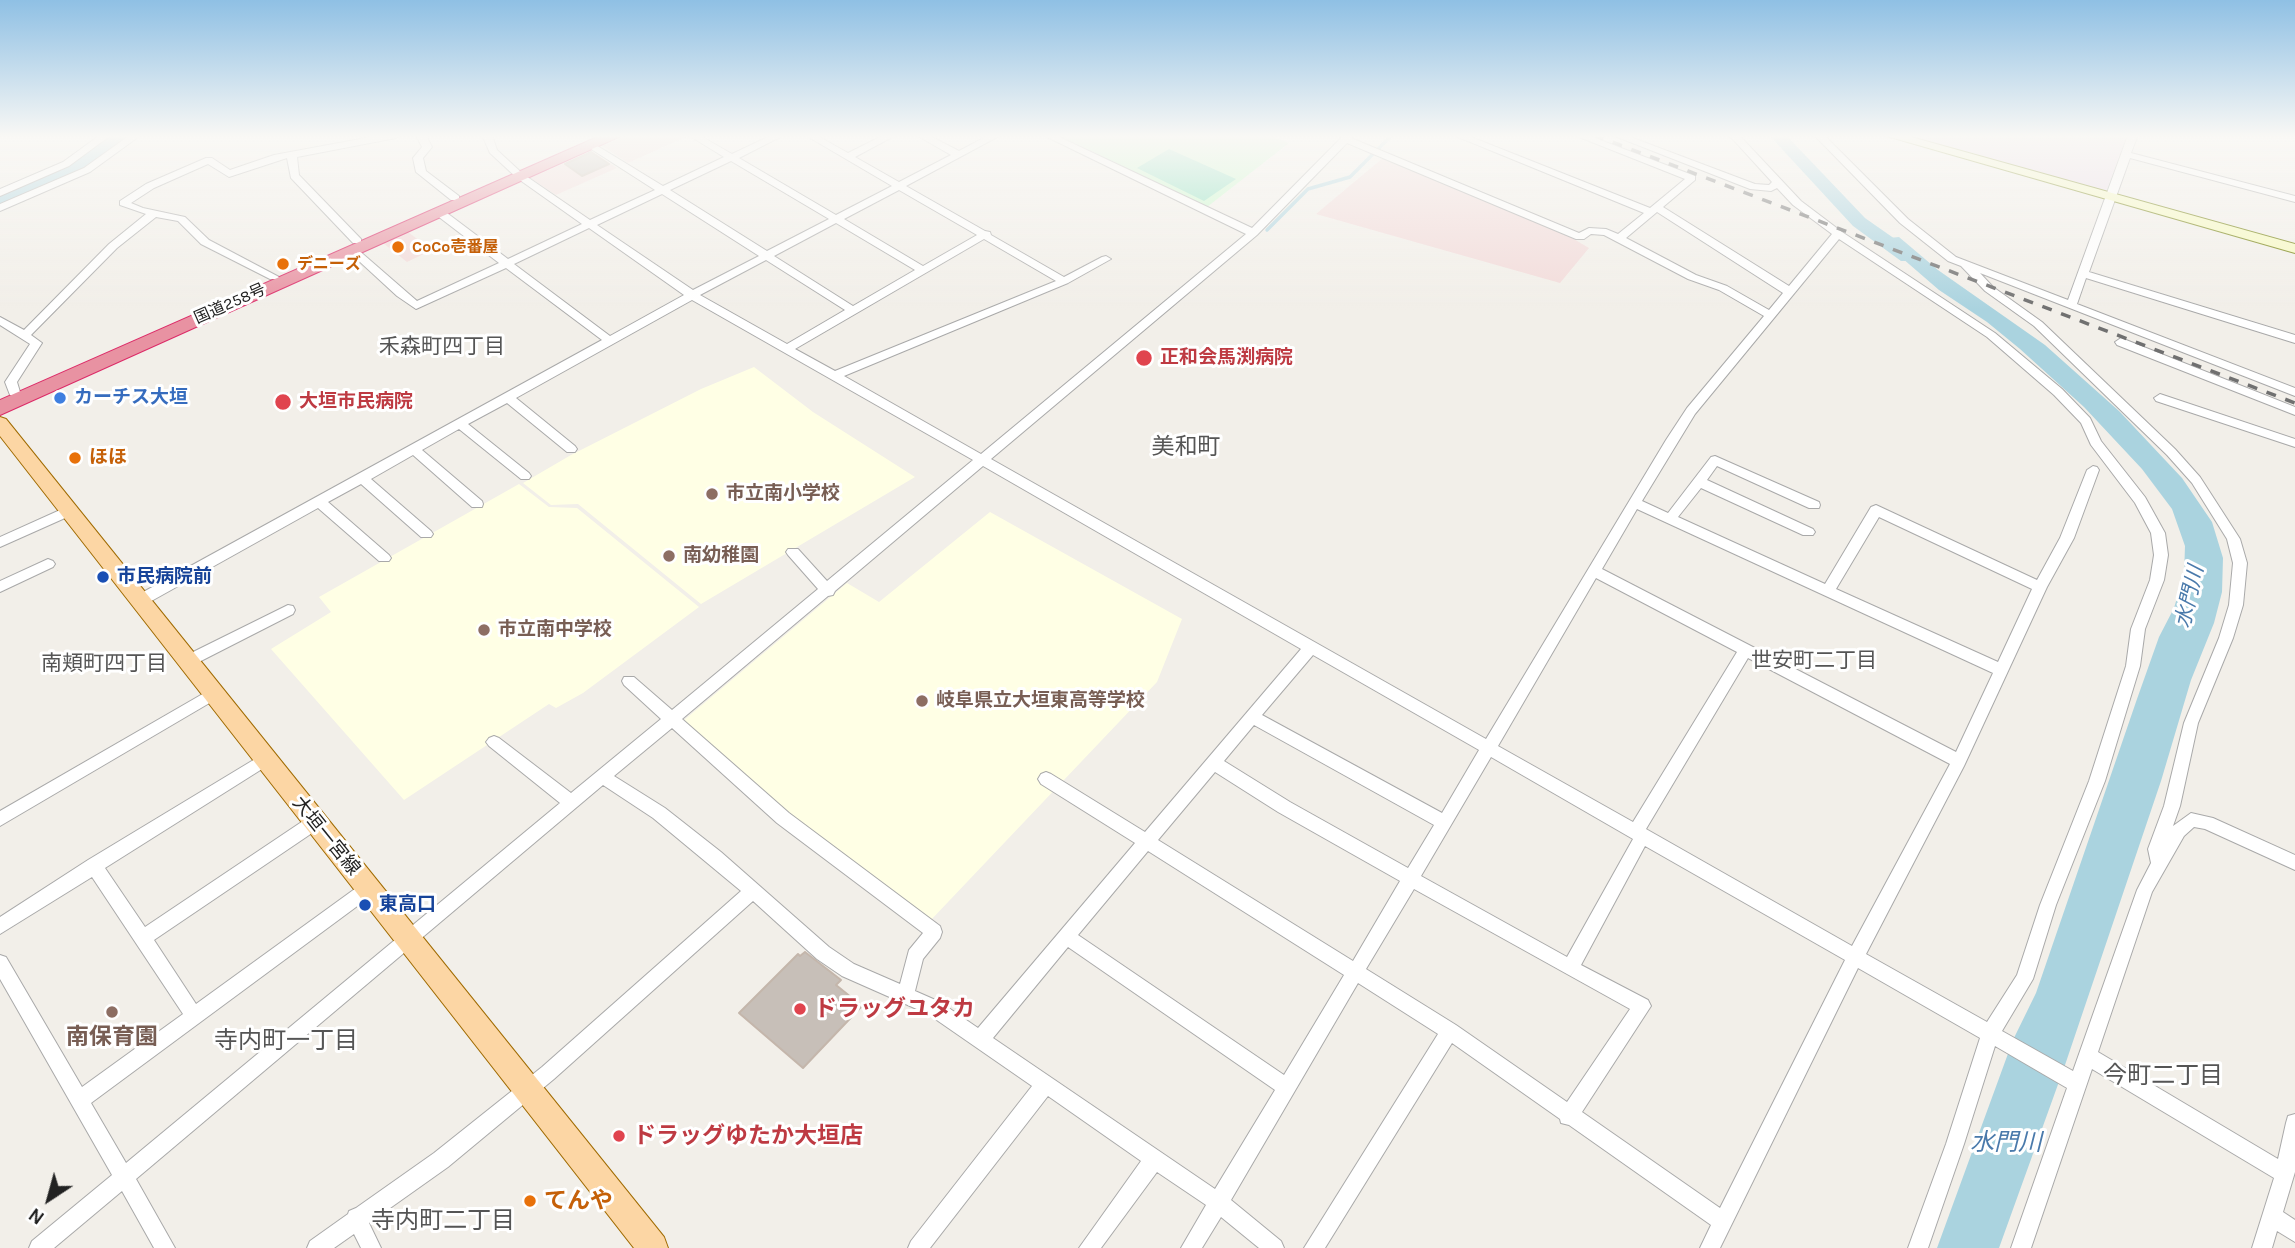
<!DOCTYPE html>
<html>
<head>
<meta charset="utf-8">
<style>
  body { margin:0 }
  #map { position:relative; width:2295px; height:1248px; overflow:hidden; background:#f2efe9; font-family:Karla,sans-serif }
  canvas { display:block }
  .north { position:absolute; left:14px; top:1164px; width:70px; height:70px; -webkit-text-stroke:5px #fff; paint-order:stroke; rotate:216deg; font-size:19px; font-weight:700; line-height:28px; text-align:center; color:#222 }
  .north::after { content:''; display:block; margin:auto; width:24px; height:32px; background:#222; clip-path:polygon(50% 0,100% 100%,50% 72%,0 100%) }
</style>
</head>
<body>
<div id="map">
<canvas width="2295" height="1248"></canvas>
<div class="north">N</div>
</div>
<script>
const c = document.querySelector('canvas').getContext('2d');
c.lineJoin = 'round';
function fill(path, color) {
  c.fillStyle = color;
  c.fill(path, 'evenodd');
}
function toPath(rows) {
  const path = new Path2D();
  for (const r of rows) {
    path.moveTo(r[0], r[1]);
    for (let i = 2; i < r.length; i += 2) path.lineTo(r[i], r[i + 1]);
  }
  return path;
}
function trace(path, color, width, dash) {
  c.strokeStyle = color;
  c.lineWidth = width;
  c.lineCap = dash ? 'butt' : 'round';
  c.setLineDash(dash || []);
  c.stroke(path);
}
function drawText(font, color, halo, rows, align = 'center') {
  c.font = font + ' Karla,"Noto Sans JP",sans-serif';
  c.lineWidth = 6;
  c.setLineDash([]);
  c.textBaseline = 'middle';
  c.strokeStyle = halo;
  c.fillStyle = color;
  for (const [text, x, y, turn = 0] of rows) {
    c.save();
    c.translate(x, y);
    c.rotate((+turn || 0) * Math.PI / 180);
    c.textAlign = isNaN(turn) ? turn : align;
    if (halo) c.strokeText(text, 0, 0);
    c.fillText(text, 0, 0);
    c.restore();
  }
}
const commercial = toPath([
  [627,135,687,135,688,136,628,163,602,146],
  [592,151,617,168,556,195,530,178],
  [1384,157,1562,232,1589,248,1560,283,1316,214],
  [408,232,432,250,407,262,383,243]
]);
const industrial = toPath([
  [1904,135,2127,135,2106,192]
]);
const education = toPath([
  [754,367,813,412,915,477,701,604,578,504,551,505,523,483,571,455,701,389],
  [519,484,549,507,577,508,699,607,583,693,556,708,549,704,404,800,271,649,331,612,319,597],
  [990,512,1182,619,1157,682,930,921,786,812,683,721,847,583,879,602]
]);
const park = toPath([
  [1058,135,1268,135,1289,143,1207,207]
]);
const pitch = toPath([
  [1169,149,1236,179,1204,201,1137,168]
]);
const water = toPath([
  [1899,237,1938,270,2045,345,2119,411,2182,478,2212,522,2223,558,2222,592,2214,623,2191,680,2161,781,2065,1065,1999,1248,1937,1248,2013,1040,2036,993,2137,699,2159,637,2174,608,2184,575,2185,546,2172,509,2142,469,2084,407,2020,349,1987,322,1939,290,1880,239]
]);
const stream = toPath([
  [1267,230,1308,189,1350,177,1392,135]
]);
const river = toPath([
  [111,135,130,135,83,171,0,205,0,194,71,163,111,135],
  [1769,135,1786,135,1865,218,1915,253,1917,257,1915,261,1901,261,1853,226,1769,135]
]);
const building = toPath([
  [591,152,609,164,582,176,565,164,591,152],
  [805,952,841,980,836,985,862,1006,803,1068,739,1013,798,954,800,956,805,952]
]);
const street = toPath([
  [100,135,111,135,69,166,0,196,0,189,63,162,100,135],
  [130,135,141,135,90,172,0,211,0,204,84,168,130,135],
  [382,135,401,135,396,138,297,157,299,175,361,239,361,243,353,243,291,178,287,158,229,177,208,164,154,188,131,203,143,208,185,217,209,240,279,277,278,279,270,279,201,244,178,221,156,217,117,248,31,335,42,343,17,382,20,392,14,396,10,395,5,382,30,344,0,325,0,317,24,330,109,244,146,214,120,205,120,201,146,184,206,158,212,158,230,170,274,155,382,135],
  [416,135,426,135,432,147,423,158,426,171,459,196,459,200,451,200,416,172,413,158,422,147,416,135],
  [482,135,492,135,497,150,523,174,590,220,655,190,588,147,586,145,591,142,663,186,724,157,688,135,699,135,732,154,772,135,784,135,739,158,836,215,892,186,805,135,816,135,848,153,884,135,896,135,855,157,899,182,951,155,916,135,928,135,959,151,989,135,1001,135,906,186,985,231,990,232,991,235,1064,277,1102,257,1106,256,1111,259,1068,283,844,376,981,454,1246,234,1043,135,1055,135,1252,228,1344,135,1354,135,1351,138,1579,233,1589,228,1606,229,1618,234,1644,213,1453,135,1466,135,1650,208,1685,179,1574,135,1587,135,1695,176,1695,180,1663,207,1789,286,1832,234,1793,205,1777,188,1771,191,1750,189,1612,135,1625,135,1755,184,1769,185,1772,182,1729,135,1739,135,1801,201,1842,232,1995,333,2062,389,2090,418,2101,441,2145,497,2165,533,2168,555,2164,580,2145,629,2140,666,2105,781,2056,905,2033,979,2002,1031,2073,1071,2137,890,2151,863,2148,849,2164,806,2184,723,2219,638,2229,605,2233,563,2227,539,2192,483,2167,455,2034,326,1985,291,1961,266,1948,261,1900,223,1814,135,1824,135,1908,219,1956,257,2068,300,2128,135,2138,135,2131,153,2295,196,2295,202,2130,158,2089,272,2295,335,2295,343,2086,278,2077,304,2295,388,2295,396,1980,273,1993,287,2042,322,2175,449,2200,477,2240,539,2247,563,2243,605,2233,638,2198,723,2180,806,2173,826,2191,813,2213,818,2295,855,2295,870,2205,829,2194,827,2184,836,2152,892,2098,1052,2278,1159,2286,1123,2288,1116,2295,1114,2295,1172,2283,1212,2295,1220,2295,1242,2277,1231,2272,1248,2252,1248,2274,1178,2092,1069,2031,1248,2011,1248,2067,1088,1995,1046,1964,1144,1928,1248,1908,1248,1946,1144,1980,1038,1858,968,1720,1248,1700,1248,1711,1225,1569,1125,1561,1123,1560,1119,1452,1043,1325,1248,1304,1248,1438,1034,1358,983,1231,1200,1281,1241,1284,1248,1259,1248,1221,1217,1202,1248,1181,1248,1206,1205,1157,1172,1101,1248,1079,1248,1141,1161,1048,1096,930,1248,908,1248,911,1241,1032,1086,928,1014,842,976,817,959,753,901,554,1079,448,1167,369,1223,381,1248,361,1248,354,1234,334,1248,307,1248,310,1241,348,1214,349,1211,356,1208,434,1153,542,1067,741,891,653,818,603,785,136,1179,175,1248,154,1248,122,1191,54,1248,29,1248,32,1241,112,1175,0,979,0,955,6,957,82,1087,183,1014,92,877,0,934,0,917,88,860,265,753,270,754,273,759,270,764,105,868,145,927,309,817,315,815,321,817,323,822,321,827,154,940,196,1004,363,883,369,881,375,883,377,888,375,893,91,1103,126,1163,560,803,489,746,486,742,489,738,494,736,499,738,571,793,661,719,624,685,622,681,624,677,634,677,672,710,818,589,788,555,786,552,788,549,798,549,827,581,973,460,692,300,516,398,575,446,577,449,575,452,567,452,507,403,468,424,529,473,531,476,529,479,521,479,459,429,422,450,482,501,483,504,482,507,472,507,413,455,371,479,431,531,433,534,431,537,421,537,361,484,328,502,389,555,391,558,389,561,379,561,318,508,146,604,136,604,134,600,136,596,602,340,506,268,416,309,397,296,347,250,352,247,356,248,417,301,499,263,435,214,435,210,443,210,508,259,582,224,517,178,490,153,482,135],
  [1347,143,1576,239,1584,239,1591,234,1604,235,1688,279,1719,290,1764,316,1687,408,1666,440,1486,739,991,459,1257,235,1347,143],
  [731,161,829,219,767,251,670,190,731,161],
  [899,190,977,235,923,266,844,219,899,190],
  [662,194,759,256,693,290,597,225,662,194],
  [1657,212,1783,293,1769,310,1727,286,1696,275,1626,238,1657,212],
  [836,223,915,270,853,306,774,256,836,223],
  [589,228,684,295,610,336,514,264,589,228],
  [984,239,1056,281,835,371,795,349,984,239],
  [1839,239,1987,337,2054,395,2081,423,2091,445,2135,503,2151,533,2154,555,2150,580,2131,629,2126,666,2089,781,2040,905,2017,975,1987,1022,1866,954,1964,766,2047,587,2074,538,2099,470,2097,467,2093,466,2087,470,2060,538,2037,580,1876,505,1871,507,1825,584,1678,517,1701,488,1803,535,1813,535,1815,532,1813,529,1707,480,1717,466,1809,508,1819,508,1820,505,1819,502,1715,456,1711,457,1668,513,1642,501,1695,414,1839,239],
  [766,260,845,310,787,344,700,295,766,260],
  [983,466,1301,649,1145,832,1051,774,1046,772,1041,774,1038,779,1041,784,1135,843,978,1028,940,1002,915,991,923,959,940,938,942,932,940,926,789,813,682,719,828,596,833,595,835,591,983,466],
  [1637,509,1993,673,1956,752,1602,569,1637,509],
  [1879,517,2032,589,1998,662,1836,589,1879,517],
  [1596,578,1737,652,1633,822,1498,746,1596,578],
  [1313,655,1479,750,1442,813,1262,715,1313,655],
  [1748,658,1950,764,1852,946,1646,829,1748,658],
  [1254,725,1434,825,1408,868,1290,802,1224,761,1254,725],
  [672,728,777,823,923,933,909,950,900,984,854,964,829,947,721,852,665,808,614,776,672,728],
  [1491,757,1633,839,1567,957,1421,876,1491,757],
  [1215,772,1278,812,1400,881,1353,961,1158,840,1215,772],
  [1645,846,1845,960,1720,1208,1582,1112,1651,1006,1648,1000,1581,965,1645,846],
  [1148,851,1344,975,1284,1075,1078,935,1148,851],
  [1414,889,1630,1009,1567,1102,1456,1025,1366,969,1414,889],
  [1068,947,1275,1090,1215,1189,993,1038,1068,947],
  [2121,338,2295,407,2295,415,2117,345,2115,342,2121,338],
  [2160,394,2295,439,2295,447,2156,401,2154,398,2160,394],
  [69,506,75,511,74,514,0,547,0,537,69,506],
  [48,559,53,561,55,564,53,567,0,592,0,581,48,559],
  [288,605,293,606,295,610,293,614,193,665,183,665,181,661,183,657,288,605],
  [213,688,218,690,220,694,218,698,0,826,0,811,213,688]
]);
const secondary = toPath([
  [1883,135,1904,135,2295,244,2295,253,1883,135]
]);
const primary = toPath([
  [0,417,6,419,664,1237,668,1248,634,1248,0,436,0,417]
]);
const highway = toPath([
  [602,135,623,135,0,415,0,400,602,135]
]);
const rail = toPath([
  [1594,135,2295,403]
]);
const markers = [
  [398,247,7,"#e8710a"],
  [283,264,7,"#e8710a"],
  [1144,358,9,"#e0444e"],
  [60,398,7,"#3f7fe0"],
  [283,402,9,"#e0444e"],
  [75,458,7,"#e8710a"],
  [712,494,7,"#8d6e63"],
  [669,556,7,"#8d6e63"],
  [103,577,7,"#1a4fb4"],
  [484,630,7,"#8d6e63"],
  [922,701,7,"#8d6e63"],
  [365,905,7,"#1a4fb4"],
  [800,1009,7,"#e0444e"],
  [112,1012,7,"#8d6e63"],
  [619,1136,7,"#e0444e"],
  [530,1201,7,"#e8710a"]
];
const farFoodnames = [
  ["CoCo壱番屋",412,247],
  ["デニーズ",297,264]
];
const farStreetnames = [
  ["国道258号",230,304,-24]
];
const healthNames = [
  ["正和会馬渕病院",1160,358],
  ["大垣市民病院",299,402]
];
const shopNames = [
  ["カーチス大垣",74,398]
];
const foodNames = [
  ["ほほ",89,458]
];
const educationNames = [
  ["市立南小学校",726,494],
  ["南幼稚園",683,556],
  ["市立南中学校",498,630],
  ["岐阜県立大垣東高等学校",936,701]
];
const transitNames = [
  ["市民病院前",117,577],
  ["東高口",379,905]
];
const streetNames = [
  ["大垣一宮線",326,836,51]
];
const neighbourhoodNames = [
  ["禾森町四丁目",442,347],
  ["世安町二丁目",1814,661],
  ["南頬町四丁目",104,664]
];
const waterNames = [
  ["水門川",2190,597,-77]
];
const quarterNames = [
  ["美和町",1186,447]
];
const nearHealthnames = [
  ["ドラッグユタカ",814,1009],
  ["ドラッグゆたか大垣店",633,1136]
];
const nearEducationnames = [
  ["南保育園",112,1037]
];
const nearFoodnames = [
  ["てんや",544,1201]
];
const nearNeighbourhoodnames = [
  ["寺内町一丁目",286,1041],
  ["今町二丁目",2163,1076],
  ["寺内町二丁目",443,1221]
];
const nearWaternames = [
  ["水門川",2006,1143]
];
fill(commercial, '#f2dad9');
fill(industrial, '#ebdbe8');
fill(education, '#ffffe5');
fill(park, '#c8facc');
fill(pitch, '#88e0be');
fill(water, '#aad3df');
trace(stream, '#aad3df', 3.5);
fill(river, '#aad3df');
fill(building, '#c7bfb8');
trace(building, '#c4b6ab', 2);
trace(street, '#a9a9a9', 2);
trace(secondary, '#707d05', 2);
trace(primary, '#a06b00', 2);
trace(highway, '#dc2a67', 2);
fill(street, '#fff');
fill(secondary, '#f7fabf');
fill(primary, '#fcd6a4');
fill(highway, '#e892a2');
trace(rail, '#707070', 3.5, [10, 10]);
const sky = c.createLinearGradient(0, 0, 0, 310);
sky.addColorStop(0, '#8fc0e4');
sky.addColorStop(0.44, '#f9f8f5');
sky.addColorStop(1, '#f9f8f500');
c.fillStyle = sky;
c.fillRect(0, 0, 2295, 310);
for (const [x, y, r, color] of markers) {
  const dot = new Path2D();
  dot.arc(x, y, r, 0, 2 * Math.PI);
  c.fillStyle = color;
  c.fill(dot);
  trace(dot, '#fff', 2.5);
}
drawText('bold 16px', '#c56008', '#fff', farFoodnames, 'left');
drawText('16px', '#222', '#fff', farStreetnames);
drawText('bold 19px', '#be3a42', '#fff', healthNames, 'left');
drawText('bold 19px', '#366cbe', '#fff', shopNames, 'left');
drawText('bold 19px', '#c56008', '#fff', foodNames, 'left');
drawText('bold 19px', '#785e54', '#fff', educationNames, 'left');
drawText('bold 19px', '#164399', '#fff', transitNames, 'left');
drawText('19px', '#222', '#fff', streetNames);
drawText('21px', '#555', '#fff', neighbourhoodNames);
drawText('italic 21px', '#4a7aab', '#fff', waterNames);
drawText('23px', '#555', '#fff', quarterNames);
drawText('bold 23px', '#be3a42', '#fff', nearHealthnames, 'left');
drawText('bold 23px', '#785e54', '#fff', nearEducationnames);
drawText('bold 23px', '#c56008', '#fff', nearFoodnames, 'left');
drawText('24px', '#555', '#fff', nearNeighbourhoodnames);
drawText('italic 24px', '#4a7aab', '#fff', nearWaternames);
</script>
</body>
</html>
